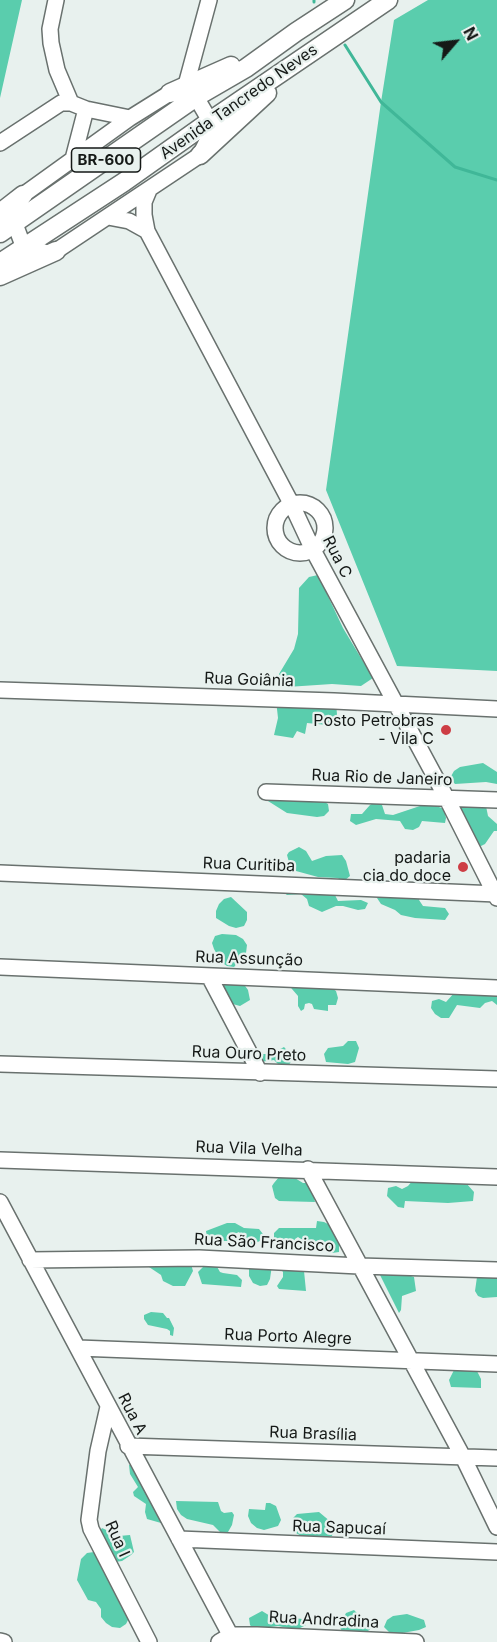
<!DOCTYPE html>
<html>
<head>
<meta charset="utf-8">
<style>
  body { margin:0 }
  #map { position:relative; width:497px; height:1642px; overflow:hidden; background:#e8f1ee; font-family:Inter,sans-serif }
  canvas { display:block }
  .north { position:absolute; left:425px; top:12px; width:60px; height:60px; -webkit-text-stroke:4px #e8f1ee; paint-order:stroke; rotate:62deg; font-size:16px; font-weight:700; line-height:24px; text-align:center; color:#151917 }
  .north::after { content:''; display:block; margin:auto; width:21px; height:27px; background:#151917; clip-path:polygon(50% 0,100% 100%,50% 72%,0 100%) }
</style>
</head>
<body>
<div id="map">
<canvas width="497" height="1642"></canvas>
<div class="north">N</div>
</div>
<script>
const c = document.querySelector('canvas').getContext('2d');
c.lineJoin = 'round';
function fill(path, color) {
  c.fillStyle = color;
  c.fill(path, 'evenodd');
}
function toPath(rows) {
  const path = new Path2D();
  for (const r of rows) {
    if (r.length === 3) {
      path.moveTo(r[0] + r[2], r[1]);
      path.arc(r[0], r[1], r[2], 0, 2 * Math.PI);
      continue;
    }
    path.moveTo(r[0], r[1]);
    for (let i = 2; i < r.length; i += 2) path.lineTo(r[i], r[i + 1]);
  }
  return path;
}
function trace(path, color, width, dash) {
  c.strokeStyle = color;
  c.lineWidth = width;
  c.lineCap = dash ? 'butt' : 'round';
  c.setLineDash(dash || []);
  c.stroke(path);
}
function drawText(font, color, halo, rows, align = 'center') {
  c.font = font + ' Inter,sans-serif';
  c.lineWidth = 4.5;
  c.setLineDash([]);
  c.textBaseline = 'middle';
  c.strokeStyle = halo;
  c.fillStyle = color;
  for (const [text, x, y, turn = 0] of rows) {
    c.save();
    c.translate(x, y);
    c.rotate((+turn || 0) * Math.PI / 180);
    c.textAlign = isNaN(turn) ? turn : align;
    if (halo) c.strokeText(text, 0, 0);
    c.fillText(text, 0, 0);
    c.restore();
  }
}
const forest = toPath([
  [0,0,22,0,0,98],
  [428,0,497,0,497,671,397,666,326,490,381,102,394,20],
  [318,575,343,628,373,678,361,686,332,684,287,687,279,674,294,649,298,634,299,588,309,577],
  [276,700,336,703,338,726,307,723,305,734,297,731,293,738,274,735,278,718],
  [483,763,497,772,497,784,486,782,455,784,450,778,454,771,460,767],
  [282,796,321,800,328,804,329,811,324,816,317,817,287,813,268,801,276,800],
  [376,801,382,805,385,814,393,815,429,803,444,809,446,818,445,823,422,821,419,827,413,830,405,829,400,821,376,819,356,825,350,821,351,814,362,814,370,805],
  [460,803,486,806,488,816,497,824,497,831,494,831,485,844,481,846,477,845,458,811],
  [299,847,306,851,312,861,326,856,342,855,346,861,350,876,344,881,337,878,318,877,296,871,290,866,287,855,289,852],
  [282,891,335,895,338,901,361,900,368,903,365,909,358,910,343,906,336,906,322,912,309,906,307,899,301,894,287,895],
  [381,892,403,899,403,893,422,895,419,900,423,906,445,908,449,914,445,920,415,918,401,915,395,910,381,904,377,898],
  [231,897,247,912,247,920,244,926,236,928,229,926,216,918,216,911,219,904,224,899],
  [222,934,236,935,243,939,247,945,246,953,234,967,227,966,221,962,214,949,212,943,215,936],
  [286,982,311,988,330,987,336,991,338,998,336,1005,328,1005,328,1011,314,1009,312,1004,309,1003,305,1004,304,1009,301,1011,298,1006,298,996],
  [225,983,243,983,248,990,250,1000,240,1006,229,1003,223,987],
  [497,989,497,1005,492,1001,485,1003,480,1008,457,1005,449,1018,441,1018,435,1014,431,1008,432,1001,439,999,446,1002,455,992],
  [348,1041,356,1041,359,1048,355,1062,348,1064,326,1062,324,1054,328,1048,343,1046],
  [284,1047,293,1057,289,1065,286,1067,279,1065,274,1060,260,1062,260,1054,271,1054],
  [290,1175,303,1183,311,1183,315,1202,279,1201,275,1198,272,1186,274,1183,279,1177],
  [413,1180,466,1183,474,1192,473,1201,448,1203,405,1201,404,1208,398,1207,387,1196,388,1188,396,1186,402,1189,408,1186],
  [317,1221,324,1222,330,1225,339,1241,339,1252,332,1253,320,1242,310,1246,298,1237,295,1239,294,1243,291,1245,283,1245,274,1238,274,1233,279,1228,316,1228],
  [227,1223,235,1223,244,1228,259,1229,263,1234,260,1241,253,1244,246,1244,239,1232,232,1235,228,1241,214,1241,207,1238,206,1231],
  [150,1263,191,1264,193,1271,185,1286,173,1286,163,1281,161,1275,149,1267],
  [254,1263,299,1266,304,1271,306,1291,279,1289,277,1286,283,1277,283,1272,277,1264,272,1265,270,1279,267,1285,260,1286,253,1283,249,1276,249,1269],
  [206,1264,216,1265,220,1272,223,1273,237,1275,242,1280,241,1287,202,1284,198,1272],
  [377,1269,392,1270,414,1277,416,1291,402,1296,401,1310,399,1313],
  [480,1275,497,1275,497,1297,483,1298,478,1296,475,1291,477,1277],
  [151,1312,163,1313,167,1318,169,1318,174,1328,173,1336,170,1335,170,1331,167,1329,148,1325,144,1319,144,1315],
  [476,1369,481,1379,481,1388,451,1387,449,1380,454,1370],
  [133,1464,139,1473,146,1493,161,1515,166,1529,161,1523,147,1519,145,1512,146,1504,134,1496,133,1492,138,1487,130,1474,129,1465],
  [176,1501,218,1502,221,1511,224,1513,232,1512,234,1515,232,1525,228,1532,221,1533,213,1525,187,1519,181,1515,177,1509],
  [266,1503,270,1503,276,1506,281,1520,278,1526,264,1530,257,1528,251,1523,248,1516,249,1509,265,1510],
  [319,1512,331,1522,334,1528,332,1536,325,1538,303,1537,296,1533,293,1526,292,1519,297,1514],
  [102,1528,119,1536,130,1535,134,1552,131,1555,122,1561,115,1562,100,1531],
  [94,1552,100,1557,129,1618,126,1624,120,1628,112,1627,106,1623,101,1617,101,1609,96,1602,88,1600,77,1580,81,1559,87,1553],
  [354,1610,371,1628,365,1634,343,1634,340,1627,343,1619,346,1613],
  [262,1611,280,1622,294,1618,302,1619,306,1625,300,1628,293,1629,278,1626,270,1627,265,1632,255,1631,250,1625,249,1618],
  [407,1614,424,1620,426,1627,419,1630,397,1634,389,1632,384,1627,387,1620,393,1616]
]);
const stream = toPath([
  [314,0,314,2],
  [345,45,381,102,455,167,497,180]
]);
const minor = toPath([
  [56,0,50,29,51,43,57,70,71,103],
  [186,85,209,0],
  [182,91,196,97,210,121,210,135,200,155,56,251,46,253,29,246,21,240,15,224,16,211,23,195,130,118,170,93,182,91],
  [0,143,61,103,71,103,86,109,130,118],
  [73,159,86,109],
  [149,190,144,202,144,215,147,231,292,505,313,550,447,799,497,898],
  [108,217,129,221,147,231],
  [300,528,25],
  [0,690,334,701,497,709],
  [266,792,497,800],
  [0,873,497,894],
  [0,967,497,988],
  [209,976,260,1073],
  [0,1064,497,1079],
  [0,1160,497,1177],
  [308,1169,463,1457,497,1527],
  [0,1202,234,1642],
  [30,1260,199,1258,359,1266,497,1270],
  [78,1348,497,1364],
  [108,1407,98,1451,89,1520,91,1529,149,1642],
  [128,1446,497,1458],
  [179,1539,497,1552],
  [0,1641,4,1642],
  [219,1642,231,1635,257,1635,416,1642]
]);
const major = toPath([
  [170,93,231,66],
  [200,155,267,93],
  [0,213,23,195],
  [0,233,196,97,246,68,296,32,345,0],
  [0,263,124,182,210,121,388,0],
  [0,276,56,251]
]);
const markers = [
  [446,730,6,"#cd3d44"],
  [463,867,6,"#cd3d44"]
];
const shields = [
  [106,160,69]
];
const shieldNames = [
  ["BR-600",106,160]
];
const streetNames = [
  ["Avenida Tancredo Neves",239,102,-35],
  ["Rua C",337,557,63],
  ["Rua Goiânia",249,680,2],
  ["Rua Rio de Janeiro",382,778,2],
  ["Rua Curitiba",249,865,2],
  ["Rua Assunção",249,959,2],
  ["Rua Ouro Preto",249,1054,2],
  ["Rua Vila Velha",249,1149,2],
  ["Rua São Francisco",264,1243,3],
  ["Rua Porto Alegre",288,1337,2],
  ["Rua A",132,1414,63],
  ["Rua Brasília",313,1434,2],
  ["Rua Sapucaí",339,1528,2],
  ["Rua I",117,1539,66],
  ["Rua Andradina",324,1620,3]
];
const poiNames = [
  ["Posto Petrobras",434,721],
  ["- Vila C",434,739],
  ["padaria",451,858],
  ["cia do doce",451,876]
];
fill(forest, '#5acdad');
trace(stream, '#40b798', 3);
trace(minor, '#69716e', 18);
trace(major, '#69716e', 21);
trace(minor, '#fff', 15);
trace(major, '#fff', 18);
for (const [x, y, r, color] of markers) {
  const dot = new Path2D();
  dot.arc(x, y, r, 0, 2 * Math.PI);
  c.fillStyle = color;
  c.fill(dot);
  trace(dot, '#e8f1ee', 2);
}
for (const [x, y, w] of shields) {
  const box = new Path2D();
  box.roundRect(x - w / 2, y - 12, w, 24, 4.5);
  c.fillStyle = '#e8f1ee';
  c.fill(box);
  trace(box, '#151917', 1.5);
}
drawText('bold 15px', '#151917', null, shieldNames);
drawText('16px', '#151917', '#e8f1ee', streetNames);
drawText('16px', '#151917', '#e8f1ee', poiNames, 'right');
</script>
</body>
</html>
